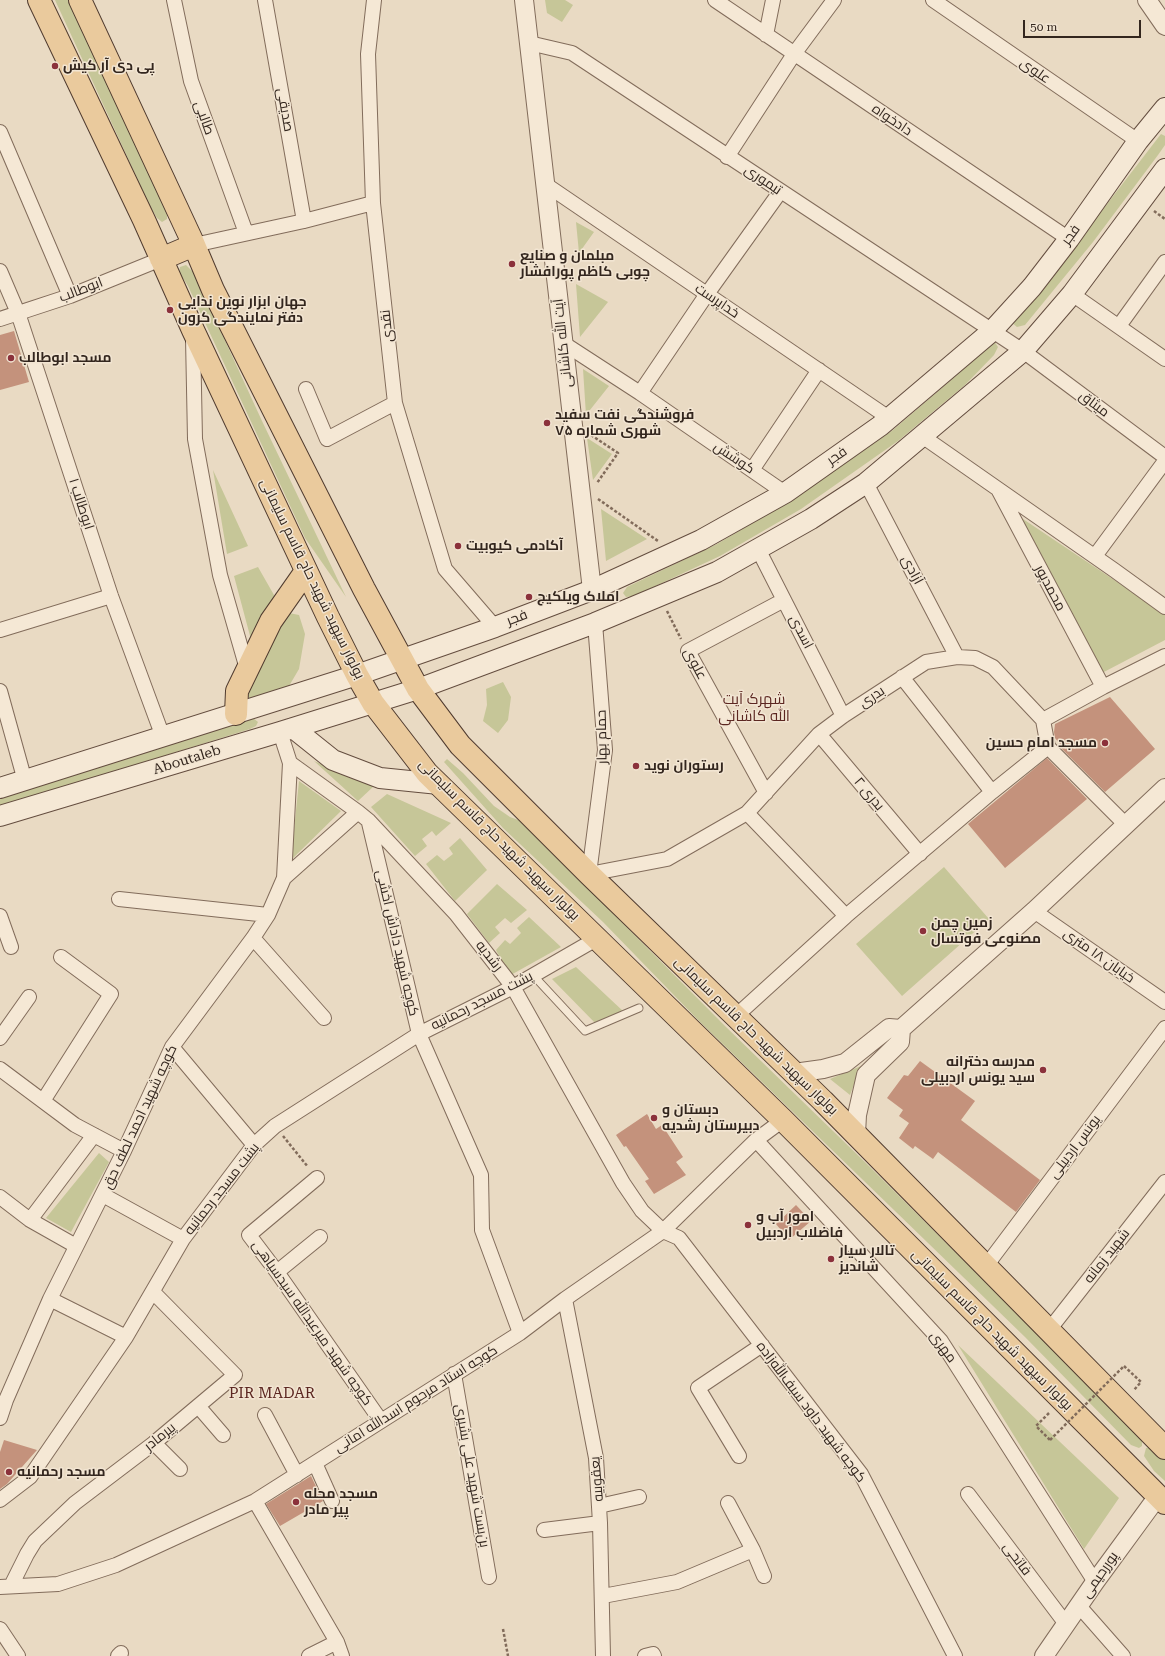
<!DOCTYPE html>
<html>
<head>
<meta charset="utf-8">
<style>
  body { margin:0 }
  #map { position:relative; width:1165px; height:1656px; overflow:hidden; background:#e9dac3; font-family:"Roboto Serif",serif }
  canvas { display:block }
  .scale { position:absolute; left:1023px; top:20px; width:118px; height:18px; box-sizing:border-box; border:2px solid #33261e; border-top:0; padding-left:5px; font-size:12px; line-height:14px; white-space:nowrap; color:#33261e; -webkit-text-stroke:3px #f2e5d2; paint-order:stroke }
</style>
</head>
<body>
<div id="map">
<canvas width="1165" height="1656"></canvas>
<div class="scale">50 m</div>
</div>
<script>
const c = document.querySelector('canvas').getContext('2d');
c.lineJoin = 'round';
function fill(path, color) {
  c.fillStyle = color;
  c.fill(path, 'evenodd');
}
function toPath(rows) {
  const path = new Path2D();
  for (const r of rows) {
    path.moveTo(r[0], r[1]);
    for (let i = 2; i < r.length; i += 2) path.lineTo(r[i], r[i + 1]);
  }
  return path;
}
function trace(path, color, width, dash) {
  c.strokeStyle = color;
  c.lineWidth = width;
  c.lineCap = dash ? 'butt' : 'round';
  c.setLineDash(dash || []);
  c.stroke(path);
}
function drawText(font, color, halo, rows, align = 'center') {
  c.font = font + ' "Roboto Serif",Cairo,serif';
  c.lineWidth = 3;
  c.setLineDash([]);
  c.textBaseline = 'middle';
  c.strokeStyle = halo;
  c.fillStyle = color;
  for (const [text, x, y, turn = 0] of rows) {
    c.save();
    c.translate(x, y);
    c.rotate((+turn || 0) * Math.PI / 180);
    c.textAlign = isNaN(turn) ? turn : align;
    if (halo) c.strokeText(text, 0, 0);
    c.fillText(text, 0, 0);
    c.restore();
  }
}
const green = toPath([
  [55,0,69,0,167,212,167,219,162,222,157,218,149,204],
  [545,0,565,0,573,5,562,22,547,13],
  [1161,134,1165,136,1165,145,1158,155,1093,242,1025,325,1017,327,1011,322,1080,239],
  [576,222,594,232,579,253],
  [186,265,194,273,262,421,346,597,305,538,188,286,179,272,180,267],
  [576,284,608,302,580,337],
  [994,341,998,347,994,355,965,385,898,441,801,509,720,556,634,596,626,597,623,593,627,587,717,544,798,496,893,430,958,374,988,342],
  [583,369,609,386,586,415],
  [587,438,612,454,593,480],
  [213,470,248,546,227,554],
  [601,509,647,539,606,561],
  [1017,515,1165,614,1165,640,1102,673],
  [258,567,278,602,253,647,234,576],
  [289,613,299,615,305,634,299,669,289,686,253,701,246,695,277,632],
  [503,682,511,697,508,720,498,733,483,721,487,705,486,689],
  [253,718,258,722,256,726,250,729,0,807,0,798],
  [447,759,463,773,494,806,510,817,521,821,725,1026,869,1166,1142,1438,1142,1446,1139,1448,1131,1445,1025,1337,700,1022,603,922,503,828,444,762],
  [314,761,374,786,358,801],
  [299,781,341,811,291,860],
  [387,794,451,823,436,836,432,831,422,839,427,846,415,856,371,807],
  [460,838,487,870,455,901,426,864,437,855,444,861,453,854,449,848],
  [944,867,989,919,902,996,856,944],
  [497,884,527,910,511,923,505,918,495,927,500,933,489,943,467,914],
  [529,917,561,947,509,976,496,950,505,940,510,944,521,933,517,928],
  [576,967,624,1012,598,1026,552,979],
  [861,1066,850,1095,830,1079],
  [99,1153,109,1162,71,1232,46,1218],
  [958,1345,1119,1498,1084,1549],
  [1151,1447,1165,1460,1165,1481,1154,1471,1144,1456,1146,1448]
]);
const building = toPath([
  [14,331,29,382,0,390,0,335],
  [1110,697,1155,749,1105,792,1059,746,1061,745,1055,738,1054,732,1055,724],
  [1047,758,1087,799,1005,868,968,824],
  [920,1061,975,1101,961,1120,1040,1180,1016,1212,938,1152,933,1159,915,1146,913,1149,899,1138,909,1123,899,1116,903,1110,887,1098,904,1075,908,1076],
  [647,1114,656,1129,662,1125,683,1157,676,1162,686,1175,654,1194,645,1181,649,1179,626,1146,624,1147,616,1135],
  [796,1205,811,1221,789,1240,776,1224],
  [4,1440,37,1450,7,1484,0,1489,0,1452],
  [311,1476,323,1501,280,1526,266,1504]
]);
const path = toPath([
  [1154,211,1165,219],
  [591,435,618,453,597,483],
  [598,499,658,541],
  [667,611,681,639],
  [283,1136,308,1167],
  [1124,1366,1141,1382,1134,1390],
  [1049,1413,1036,1426,1050,1440],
  [503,1629,508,1656]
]);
const service = toPath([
  [533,975,585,1031,639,1008]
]);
const minor = toPath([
  [174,0,191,81,246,233],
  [265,0,304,221],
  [374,0,368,54,373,203,395,403,445,569,495,627],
  [715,0,1069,239],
  [933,0,1138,141],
  [766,35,773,0],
  [529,43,572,53,1023,351,1165,457],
  [0,132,70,296],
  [727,157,794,54,834,0],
  [545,184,889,418],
  [194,245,304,221,373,203],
  [0,271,18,313,111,596,163,737],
  [1072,294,1165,359],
  [0,319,70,296,161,259],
  [1119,326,1165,262],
  [193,338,195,439,220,575,247,669],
  [563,343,640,393,785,493],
  [306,389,327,439,395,403],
  [640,393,707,294,780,192],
  [922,436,1114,570,1165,607],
  [752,470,819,370],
  [866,483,957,657],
  [999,491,1103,687],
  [758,549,843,716],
  [1095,556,1165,461],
  [595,623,605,750,589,874,667,859,747,813,819,734,843,716,926,662,957,657,975,658,993,667,1043,720,1103,687,1165,656],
  [0,630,111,596],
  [902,677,992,792],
  [0,691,25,781],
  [1043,720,1048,747,1126,825],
  [819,734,920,854],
  [290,763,358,812,369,821,456,914,513,987,623,1183,642,1211,663,1231,679,1238,861,1474,955,1656],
  [766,793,688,651,784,600],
  [747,813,846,916],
  [369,823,419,1034,481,1175,482,1230,520,1333],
  [284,878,358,812],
  [119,899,268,915],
  [1034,911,1165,1002],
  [0,916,11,947],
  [253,938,324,1018],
  [736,1016,846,916,992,792,1048,747],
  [0,1038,29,997],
  [172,1047,254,1145],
  [0,1069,75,1125,124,1151],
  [43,1101,111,994,61,957],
  [756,1140,941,1341,1095,1582],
  [317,1178,249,1235,277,1272,381,1421],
  [103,1195,183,1239],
  [0,1197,30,1220,76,1246],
  [30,1220,94,1135],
  [986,1266,1165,1028],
  [277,1272,320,1237],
  [50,1299,126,1337],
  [565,1299,596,1458,600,1523,603,1656],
  [1049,1330,1165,1182],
  [454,1374,489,1577],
  [198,1406,223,1435],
  [265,1415,297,1475],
  [0,1418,6,1400,50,1299,124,1151,172,1047,253,938,268,915,284,878,290,763,280,732],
  [154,1443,180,1469],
  [739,1456,698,1388,762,1345],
  [315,1463,332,1501],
  [968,1494,1066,1624],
  [0,1500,30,1477,126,1337,183,1239,254,1145,275,1126,419,1034,513,987,598,938],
  [255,1501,337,1642,342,1656],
  [728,1503,753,1550,764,1576],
  [599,1506,639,1497],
  [544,1530,600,1523],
  [11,1586,27,1554,35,1541,75,1503,154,1443,235,1375,153,1292],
  [0,1587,58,1584,116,1565,255,1501,520,1333,565,1299,663,1231,756,1140,783,1120],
  [603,1596,677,1582,753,1550],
  [1079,1606,1123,1656],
  [0,1629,18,1656],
  [118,1656,121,1653],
  [309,1656,337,1642],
  [645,1656,653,1654,654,1656]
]);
const tertiary = toPath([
  [524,0,592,590],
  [1147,0,1165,26],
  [794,1073,823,1069,845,1063,889,1028,901,1029,1034,911,1165,788],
  [856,1134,857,1115,866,1075,900,1042,901,1029],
  [1044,1656,1095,1582,1158,1496]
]);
const secondary = toPath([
  [293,728,333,760,380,778,439,784],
  [0,788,357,675,495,627,592,590,701,540,785,493,880,426,992,331,1032,287,1069,239,1138,141,1165,108],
  [0,816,280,732,418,689,595,623,717,572,811,519,866,483,1023,351,1072,294,1165,169]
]);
const primary = toPath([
  [39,0,144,220,193,330,328,617,357,675,373,703,427,773,783,1120,1165,1503],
  [80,0,194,245,213,290,364,589,418,689,460,745,589,874,823,1101,1165,1448],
  [161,259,194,245],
  [236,714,237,691,271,621,306,571]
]);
const pathBridge = toPath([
  [1050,1440,1124,1366]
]);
const markers = [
  [55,66,4,"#8b313b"],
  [512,264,4,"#8b313b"],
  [170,310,4,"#8b313b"],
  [11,358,4,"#8b313b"],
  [547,423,4,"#8b313b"],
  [458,546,4,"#8b313b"],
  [529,597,4,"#8b313b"],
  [1105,743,4,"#8b313b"],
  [636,766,4,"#8b313b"],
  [923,931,4,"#8b313b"],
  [1043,1070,4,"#8b313b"],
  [654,1118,4,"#8b313b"],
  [748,1225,4,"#8b313b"],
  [831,1259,4,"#8b313b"],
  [9,1472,4,"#8b313b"],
  [296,1502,4,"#8b313b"]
];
const poiNames = [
  ["پی دی آر کیش",63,66],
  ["مبلمان و صنایع",520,256],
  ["چوبی کاظم پورافشار",520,272],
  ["جهان ابزار نوین ندایی",178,302],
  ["دفتر نمایندگی کرون",178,318],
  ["مسجد ابوطالب",19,358],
  ["فروشندگی نفت سفید",555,415],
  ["شهری شماره ۷۵",555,431],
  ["آکادمی کیوبیت",466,546],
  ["املاک ویلکیج",537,597],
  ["مسجد امام حسین",1097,743,"right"],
  ["رستوران نوید",644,766],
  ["زمین چمن",931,923],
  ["مصنوعی فوتسال",931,939],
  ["مدرسه دخترانه",1035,1062,"right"],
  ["سید یونس اردبیلی",1035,1078,"right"],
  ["دبستان و",662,1110],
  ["دبیرستان رشدیه",662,1126],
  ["امور آب و",756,1217],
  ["فاضلاب اردبیل",756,1233],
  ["تالار سیار",839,1251],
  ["شاندیز",839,1267],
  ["مسجد رحمانیه",17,1472],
  ["مسجد محله",304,1494],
  ["پیر مادر",304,1510]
];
const streetNames = [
  ["علوی",1035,71,35],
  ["صدیقی",285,110,80],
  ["طالبی",204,118,70],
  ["دادخواه",892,120,34],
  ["تیموری",763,180,34],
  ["فجر",1071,235,-54],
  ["ابوطالب",81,290,-21],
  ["خداپرست",717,301,34],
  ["نقدی",387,326,-96],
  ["آیت الله کاشانی",563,343,-96],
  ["میثاق",1094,404,37],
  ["فجر",837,456,-35],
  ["کوشش",734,458,34],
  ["ابوطالب ۱",81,504,72],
  ["آزادی",912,570,62],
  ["بولوار سپهبد شهید حاج قاسم سلیمانی",312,579,64],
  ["محمدپور",1050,588,62],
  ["فجر",517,618,-21],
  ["اسدی",801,632,63],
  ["علوی",695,664,62],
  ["بدری",872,697,-33],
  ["حمام بهار",602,737,-91],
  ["Aboutaleb",187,760,-17],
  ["بدری ۲",869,794,50],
  ["بولوار سپهبد شهید حاج قاسم سلیمانی",499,840,45],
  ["کوچه شهید داداش اخشی",397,943,77],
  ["رشدیه",489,956,52],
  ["خیابان ۱۸ متری",1099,956,35],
  ["پشت مسجد رحمانیه",482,1001,-27],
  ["بولوار سپهبد شهید حاج قاسم سلیمانی",756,1036,44],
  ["کوچه شهید احمد لطف حق",140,1117,-65],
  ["یونس اردبیلی",1075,1147,-53],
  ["پشت مسجد رحمانیه",222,1189,-52],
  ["شهید زمانه",1107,1256,-52],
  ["کوچه شهید میرعبدالله سیدسیاهی",312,1323,55],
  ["بولوار سپهبد شهید حاج قاسم سلیمانی",992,1330,45],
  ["مهری",943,1347,54],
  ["کوچه استاد مرحوم اسدالله امانی",416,1399,-32],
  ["کوچه شهید داود سیف‌الله‌زاده",811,1412,53],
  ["پیرمادر",160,1437,-39],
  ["بن‌بست شهید علی بشیری",472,1476,80],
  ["یعقوبیه",597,1479,-95],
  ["فاتحی",1017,1559,53],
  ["پوررحیمی",1100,1575,-55]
];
const neighbourhoodNames = [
  ["شهرک آیت",754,700],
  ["الله کاشانی",754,717],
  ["PIR MADAR",272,1394]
];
fill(green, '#c6c698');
fill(building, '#c4927c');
trace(service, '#826c5b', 9);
trace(minor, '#826c5b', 16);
trace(tertiary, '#826c5b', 20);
trace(secondary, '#644d3f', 22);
trace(primary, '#503b2f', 24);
trace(path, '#826c5b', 2.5, [3, 2]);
trace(service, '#f5e8d5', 7);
trace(minor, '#f5e8d5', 14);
trace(tertiary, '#f5e8d5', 18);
trace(secondary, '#f5e8d5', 20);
trace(primary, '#eaca9d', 22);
trace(pathBridge, '#826c5b', 2.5, [3, 2]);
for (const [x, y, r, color] of markers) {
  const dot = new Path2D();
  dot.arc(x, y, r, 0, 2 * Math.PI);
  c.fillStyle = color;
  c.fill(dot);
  trace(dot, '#f2e5d2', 1.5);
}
drawText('bold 14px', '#33261e', '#f2e5d2', poiNames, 'left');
drawText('14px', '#33261e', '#f2e5d2', streetNames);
drawText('15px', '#5c2721', '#f2e5d2', neighbourhoodNames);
</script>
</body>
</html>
